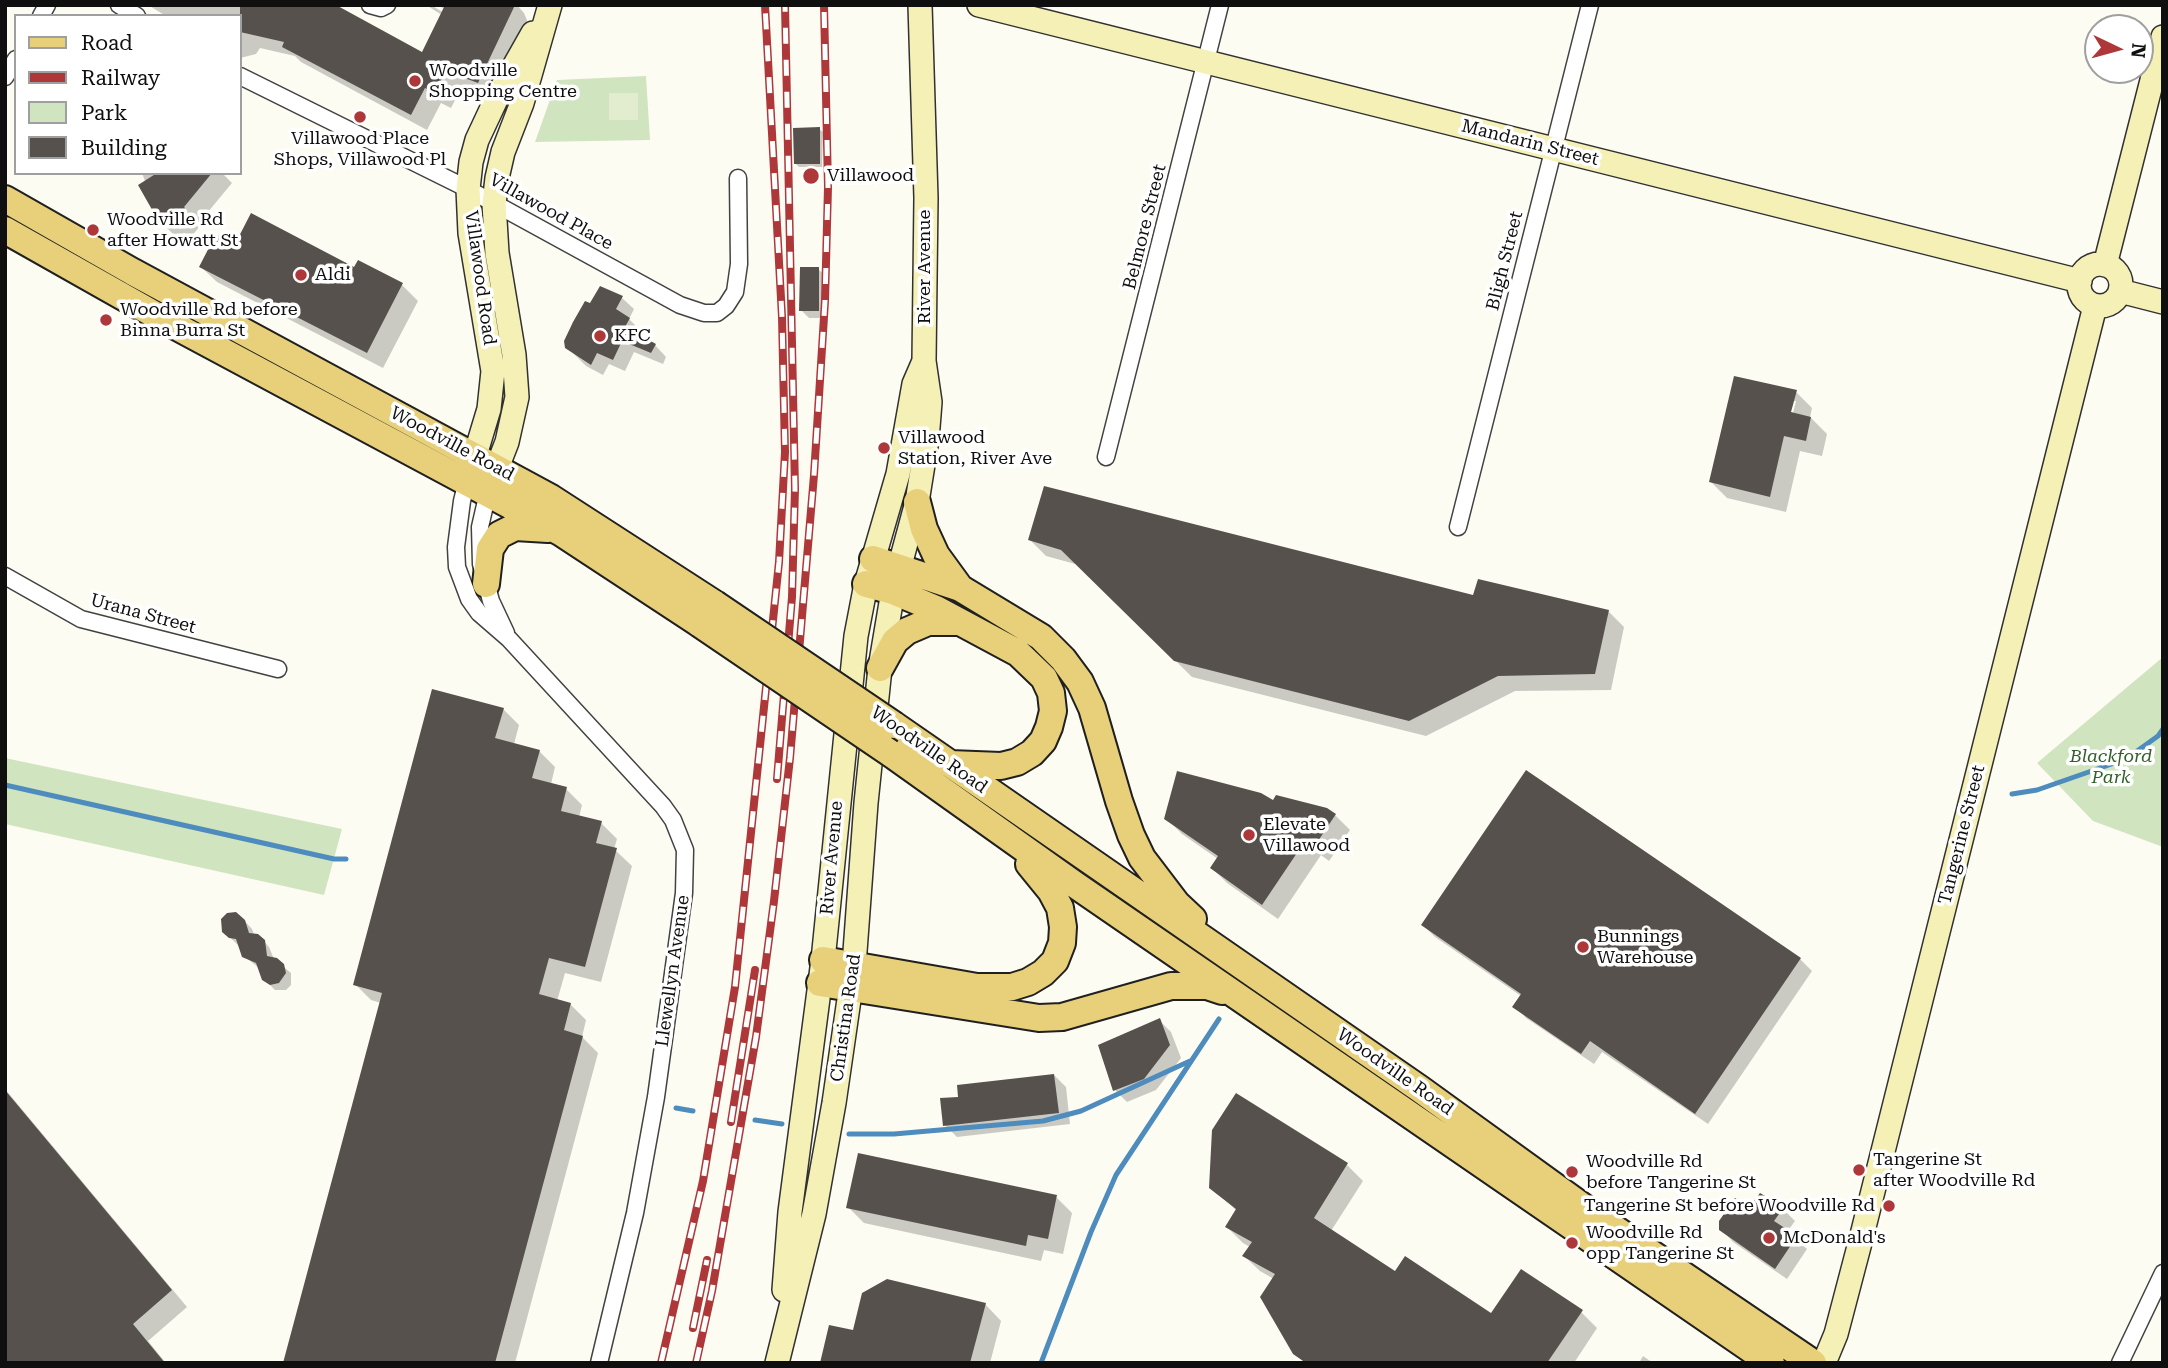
<!DOCTYPE html>
<html>
<head>
<meta charset="utf-8">
<style>
  body { margin:0 }
  #map { position:relative; width:2168px; height:1368px; overflow:hidden; background:#fdfcf3; font-family:"Roboto Serif",serif }
  canvas { display:block }
  .frame { position:absolute; inset:0; border:7px solid #0f0f0f; pointer-events:none }
  .legend { position:absolute; left:14px; top:14px; width:228px; height:161px; box-sizing:border-box; background:#fff; border:2px solid #9f9f9f; margin:0; padding:9px 12px; list-style:none; font-size:21px; color:#0f0f0f }
  .legend li { display:flex; align-items:center; gap:14px; height:35px }
  .legend b { width:35px; border:2px solid #9f9f9f }
  .north { position:absolute; left:2084px; top:14px; width:70px; height:70px; box-sizing:border-box; background:#fff; border:2px solid #9f9f9f; border-radius:50%; rotate:95deg; font-size:19px; font-weight:700; line-height:28px; text-align:center; color:#0f0f0f }
  .north::after { content:''; display:block; margin:auto; width:24px; height:32px; background:#ae3839; clip-path:polygon(50% 0,100% 100%,50% 72%,0 100%) }
</style>
</head>
<body>
<div id="map">
<canvas width="2168" height="1368"></canvas>
<div class="frame"></div>
<ul class="legend">
<li><b style="height:9px;background:#e7d079"></b>Road</li>
<li><b style="height:9px;background:#ae3839"></b>Railway</li>
<li><b style="height:19px;background:#d1e4c0"></b>Park</li>
<li><b style="height:19px;background:#56514d"></b>Building</li>
</ul>
<div class="north">N</div>
</div>
<script>
const c = document.querySelector('canvas').getContext('2d');
c.lineJoin = 'round';
function fill(path, color) {
  c.fillStyle = color;
  c.fill(path, 'evenodd');
}
function toPath(rows) {
  const path = new Path2D();
  for (const r of rows) {
    if (r.length === 3) {
      path.moveTo(r[0] + r[2], r[1]);
      path.arc(r[0], r[1], r[2], 0, 2 * Math.PI);
      continue;
    }
    path.moveTo(r[0], r[1]);
    for (let i = 2; i < r.length; i += 2) path.lineTo(r[i], r[i + 1]);
  }
  return path;
}
function trace(path, color, width, dash) {
  c.strokeStyle = color;
  c.lineWidth = width;
  c.lineCap = dash ? 'butt' : 'round';
  c.setLineDash(dash || []);
  c.stroke(path);
}
function drawText(font, color, halo, rows, align = 'center') {
  c.font = font + ' "Roboto Serif",serif';
  c.lineWidth = 7;
  c.setLineDash([]);
  c.textBaseline = 'middle';
  c.strokeStyle = halo;
  c.fillStyle = color;
  for (const [text, x, y, turn = 0] of rows) {
    c.save();
    c.translate(x, y);
    c.rotate((+turn || 0) * Math.PI / 180);
    c.textAlign = isNaN(turn) ? turn : align;
    if (halo) c.strokeText(text, 0, 0);
    c.fillText(text, 0, 0);
    c.restore();
  }
}
const green = toPath([
  [646,76,650,140,535,142,557,80],
  [2163,657,2163,847,2093,821,2037,763],
  [5,758,342,829,324,895,5,824]
]);
const pitch = toPath([
  [609,93,638,93,638,120,609,120]
]);
const shadow = toPath([
  [148,5,333,5,423,54,442,15,426,5,431,5,449,16,451,13,438,5,517,5,524,13,529,25,494,98,462,86,451,108,441,103,427,130,301,62,295,56,260,48,256,54,240,58,240,16,166,16],
  [819,129,823,132,822,167,799,167,796,164],
  [142,173,222,173,232,183,198,224,200,226,191,237,184,233,176,237,160,221],
  [236,246,355,269,402,285,418,301,383,368,217,282,201,267],
  [818,269,826,276,825,318,809,318,801,310],
  [622,298,634,309,629,319,641,331,638,336,655,345,666,357,663,364,634,352,625,371,609,364,603,375,586,366,567,347,591,306],
  [1796,392,1812,408,1810,417,1827,434,1822,456,1800,451,1786,512,1727,498,1711,482],
  [1792,401,1796,401,1791,421,1788,420],
  [1030,540,1474,597,1608,611,1624,627,1611,690,1515,691,1426,736,1192,677,1079,565,1046,556],
  [503,709,519,725,514,744,539,751,555,767,551,784,566,789,582,805,579,817,601,823,617,839,614,849,632,866,601,982,565,973,557,1001,570,1004,586,1020,582,1037,598,1053,515,1363,285,1363,381,1003,371,1000,355,984],
  [1274,803,1335,815,1350,830,1329,861,1321,855,1278,919,1227,883,1212,868,1218,859,1182,834,1166,818],
  [239,915,252,929,255,937,261,938,269,947,274,959,291,973,291,985,286,990,275,990,267,982,259,968,244,956,238,945,223,931],
  [1423,925,1800,959,1812,971,1708,1124,1602,1052,1594,1064,1526,1018,1515,1006,1521,996,1435,937],
  [1159,1020,1171,1032,1181,1058,1156,1090,1127,1102,1115,1090],
  [1054,1075,1066,1087,1070,1124,957,1137,945,1125,960,1098],
  [5,1089,187,1307,148,1341,166,1363,5,1363],
  [1347,1165,1363,1181,1331,1231,1396,1273,1492,1316,1581,1312,1597,1328,1574,1363,1305,1363,1295,1353,1274,1279,1260,1271,1244,1256,1250,1247,1243,1243,1227,1227,1237,1211,1211,1187],
  [1761,1196,1783,1209,1795,1221,1787,1232,1807,1249,1787,1279,1733,1242,1721,1229,1750,1209],
  [1056,1197,1072,1213,1063,1254,1044,1250,1041,1261,864,1223,848,1207],
  [985,1304,1001,1321,990,1363,821,1363,854,1332],
  [1643,1356,1653,1363,1639,1363]
]);
const stream = toPath([
  [5,785,334,859,346,859],
  [2012,794,2037,790,2126,759,2158,736,2163,729],
  [676,1108,693,1111],
  [755,1120,782,1124],
  [849,1134,894,1134,1043,1121,1081,1111,1190,1061],
  [1041,1363,1091,1232,1116,1175,1219,1019]
]);
const building = toPath([
  [240,5,336,5,422,52,445,5,515,5,478,83,446,71,435,93,425,88,411,115,282,47,284,42,240,32],
  [820,127,820,164,794,164,793,128],
  [157,173,212,173,184,207,185,208,174,223,167,218,159,222,138,185],
  [251,213,354,267,358,260,403,283,367,353,199,267,216,234,235,244],
  [800,267,819,267,819,311,799,311],
  [600,286,623,296,616,309,630,318,625,327,656,344,651,353,622,341,613,360,597,353,591,365,565,348,564,341,573,322,585,301,590,303],
  [1734,376,1797,390,1791,412,1811,417,1806,441,1784,436,1770,497,1709,482],
  [1044,486,1473,595,1478,579,1609,610,1595,674,1498,676,1409,721,1174,661,1061,550,1028,540],
  [432,689,504,708,495,738,540,750,532,778,567,787,561,811,602,821,596,843,617,848,585,967,549,958,539,994,571,1003,564,1030,583,1036,495,1363,283,1363,382,993,353,985],
  [1526,770,1801,958,1695,1114,1590,1041,1581,1054,1512,1007,1521,994,1421,925],
  [1177,771,1261,793,1273,800,1276,795,1327,808,1336,814,1314,847,1305,841,1262,905,1210,868,1218,856,1164,819],
  [236,912,245,920,249,933,258,934,265,940,267,956,277,958,284,964,286,973,279,983,270,985,262,980,256,963,242,957,236,939,229,938,222,932,221,919,227,913],
  [1160,1018,1170,1045,1144,1079,1113,1091,1098,1045],
  [1054,1074,1059,1113,943,1126,940,1098,958,1097,957,1085],
  [5,1090,172,1290,133,1324,165,1363,5,1363],
  [1236,1093,1348,1163,1314,1218,1395,1271,1405,1256,1491,1313,1521,1269,1583,1310,1547,1363,1306,1363,1293,1354,1260,1297,1275,1274,1242,1256,1252,1242,1225,1227,1236,1209,1209,1188,1212,1130],
  [858,1153,1057,1195,1048,1239,1028,1235,1026,1246,846,1208],
  [1760,1193,1784,1207,1774,1221,1797,1236,1775,1269,1719,1230,1719,1221,1735,1198,1750,1206],
  [887,1279,986,1303,970,1363,820,1363,829,1325,853,1330,862,1293]
]);
const street = toPath([
  [119,5,137,16],
  [370,5,381,8,387,5],
  [41,16,47,5],
  [240,76,468,189,680,305,704,313,717,313,726,306,735,292,739,264,738,178],
  [5,77,16,59],
  [1106,457,1220,5],
  [467,481,462,501,456,547,457,567,469,599,479,613,509,639,663,806,673,820,685,850,684,893,656,1097,635,1213,599,1363],
  [488,492,480,527,481,564,491,601,506,633],
  [1458,527,1590,5],
  [5,576,81,619,278,669],
  [2120,1363,2163,1273]
]);
const secondary = toPath([
  [979,5,2080,281],
  [2100,285,21],
  [2105,265,2163,37],
  [2120,291,2163,302],
  [470,472,489,409,493,371,470,233,468,189,471,162,477,140,499,93,533,33],
  [490,486,507,442,517,397,514,355,497,253,494,204,497,178,503,152,522,103,550,5],
  [784,1290,790,1212,823,960,856,636,866,584,898,474,914,384,924,361],
  [777,1363,814,1214,834,1103,854,965,866,803,880,668,893,591,917,502,927,440,930,402,924,361,926,198,920,5],
  [1824,1363,1836,1334,1862,1235,2095,306]
]);
const primary = toPath([
  [5,199,133,272,551,498,715,604],
  [5,230,166,321,560,532,700,624],
  [917,502,924,529,936,555,960,588],
  [873,559,960,588,1041,637,1063,659,1080,682,1092,708,1119,801,1131,835,1142,858,1177,904,1193,919],
  [486,584,490,549,499,535,515,527,548,529],
  [866,584,893,591,936,609,1018,653,1044,678,1051,693,1053,711,1049,727,1043,741,1032,753,1017,762,1001,766,950,764],
  [880,668,895,641,907,631,928,622,958,622],
  [894,725,1420,1089,1590,1212,1813,1363],
  [890,753,1074,884,1771,1363],
  [823,960,977,987,1012,987,1028,982,1043,973,1055,961,1062,943,1063,927,1060,908,1051,891,1029,864],
  [820,983,1039,1018,1062,1017,1171,986,1207,986,1222,991]
]);
const rail = toPath([
  [777,779,792,597,795,489,785,5],
  [731,1122,755,970],
  [693,1328,707,1260],
  [661,1363,703,1181,735,987,779,562,785,452,782,317,765,5],
  [696,1363,712,1291,756,1037,774,901,790,758,814,475,825,301,828,187,824,5]
]);
const primaryBridge = toPath([
  [715,604,894,725],
  [700,624,890,753]
]);
const markers = [
  [415,81,7,"#ae3839"],
  [360,117,7,"#ae3839"],
  [811,176,9,"#ae3839"],
  [93,230,7,"#ae3839"],
  [301,275,7,"#ae3839"],
  [106,320,7,"#ae3839"],
  [600,336,7,"#ae3839"],
  [884,448,7,"#ae3839"],
  [1249,835,7,"#ae3839"],
  [1583,947,7,"#ae3839"],
  [1859,1170,7,"#ae3839"],
  [1572,1172,7,"#ae3839"],
  [1889,1206,7,"#ae3839"],
  [1769,1238,7,"#ae3839"],
  [1572,1243,7,"#ae3839"]
];
const poiNames = [
  ["Woodville",429,71],
  ["Shopping Centre",429,92],
  ["Villawood Place",360,139,"center"],
  ["Shops, Villawood Pl",360,160,"center"],
  ["Villawood",827,176],
  ["Woodville Rd",107,220],
  ["after Howatt St",107,241],
  ["Aldi",315,275],
  ["Woodville Rd before",120,310],
  ["Binna Burra St",120,331],
  ["KFC",614,336],
  ["Villawood",898,438],
  ["Station, River Ave",898,459],
  ["Elevate",1263,825],
  ["Villawood",1263,846],
  ["Bunnings",1597,937],
  ["Warehouse",1597,958],
  ["Tangerine St",1873,1160],
  ["after Woodville Rd",1873,1181],
  ["Woodville Rd",1586,1162],
  ["before Tangerine St",1586,1183],
  ["Tangerine St before Woodville Rd",1875,1206,"right"],
  ["Woodville Rd",1586,1233],
  ["opp Tangerine St",1586,1254],
  ["McDonald's",1783,1238]
];
const streetNames = [
  ["Mandarin Street",1530,143,14],
  ["Villawood Place",551,212,29],
  ["Belmore Street",1145,227,-76],
  ["Bligh Street",1505,261,-76],
  ["River Avenue",925,267,-90],
  ["Villawood Road",480,278,82],
  ["Woodville Road",452,444,28],
  ["Urana Street",143,614,15],
  ["Woodville Road",929,750,35],
  ["Tangerine Street",1962,835,-76],
  ["River Avenue",832,858,-85],
  ["Llewellyn Avenue",673,971,-82],
  ["Christina Road",846,1018,-82],
  ["Woodville Road",1395,1072,35]
];
const parkNames = [
  ["Blackford",2111,757],
  ["Park",2111,778]
];
fill(green, '#d1e4c0');
fill(pitch, '#e2edd0');
fill(shadow, '#0003');
trace(stream, '#4d8cbd', 5);
fill(building, '#56514d');
trace(street, '#424242', 19);
trace(secondary, '#313131', 26);
trace(primary, '#202020', 30);
trace(street, '#fff', 16);
trace(secondary, '#f5f0b6', 23);
trace(primary, '#e7d079', 26);
trace(rail, '#ae3839', 8);
trace(rail, '#fff', 5, [16]);
trace(primaryBridge, '#202020', 30, []);
trace(primaryBridge, '#e7d079', 26);
for (const [x, y, r, color] of markers) {
  const dot = new Path2D();
  dot.arc(x, y, r, 0, 2 * Math.PI);
  c.fillStyle = color;
  c.fill(dot);
  trace(dot, '#fff', 2.5);
}
drawText('18px', '#0f0f0f', '#fff', poiNames, 'left');
drawText('18px', '#0f0f0f', '#fff', streetNames);
drawText('italic 18px', '#305f27', '#fff', parkNames);
</script>
</body>
</html>
